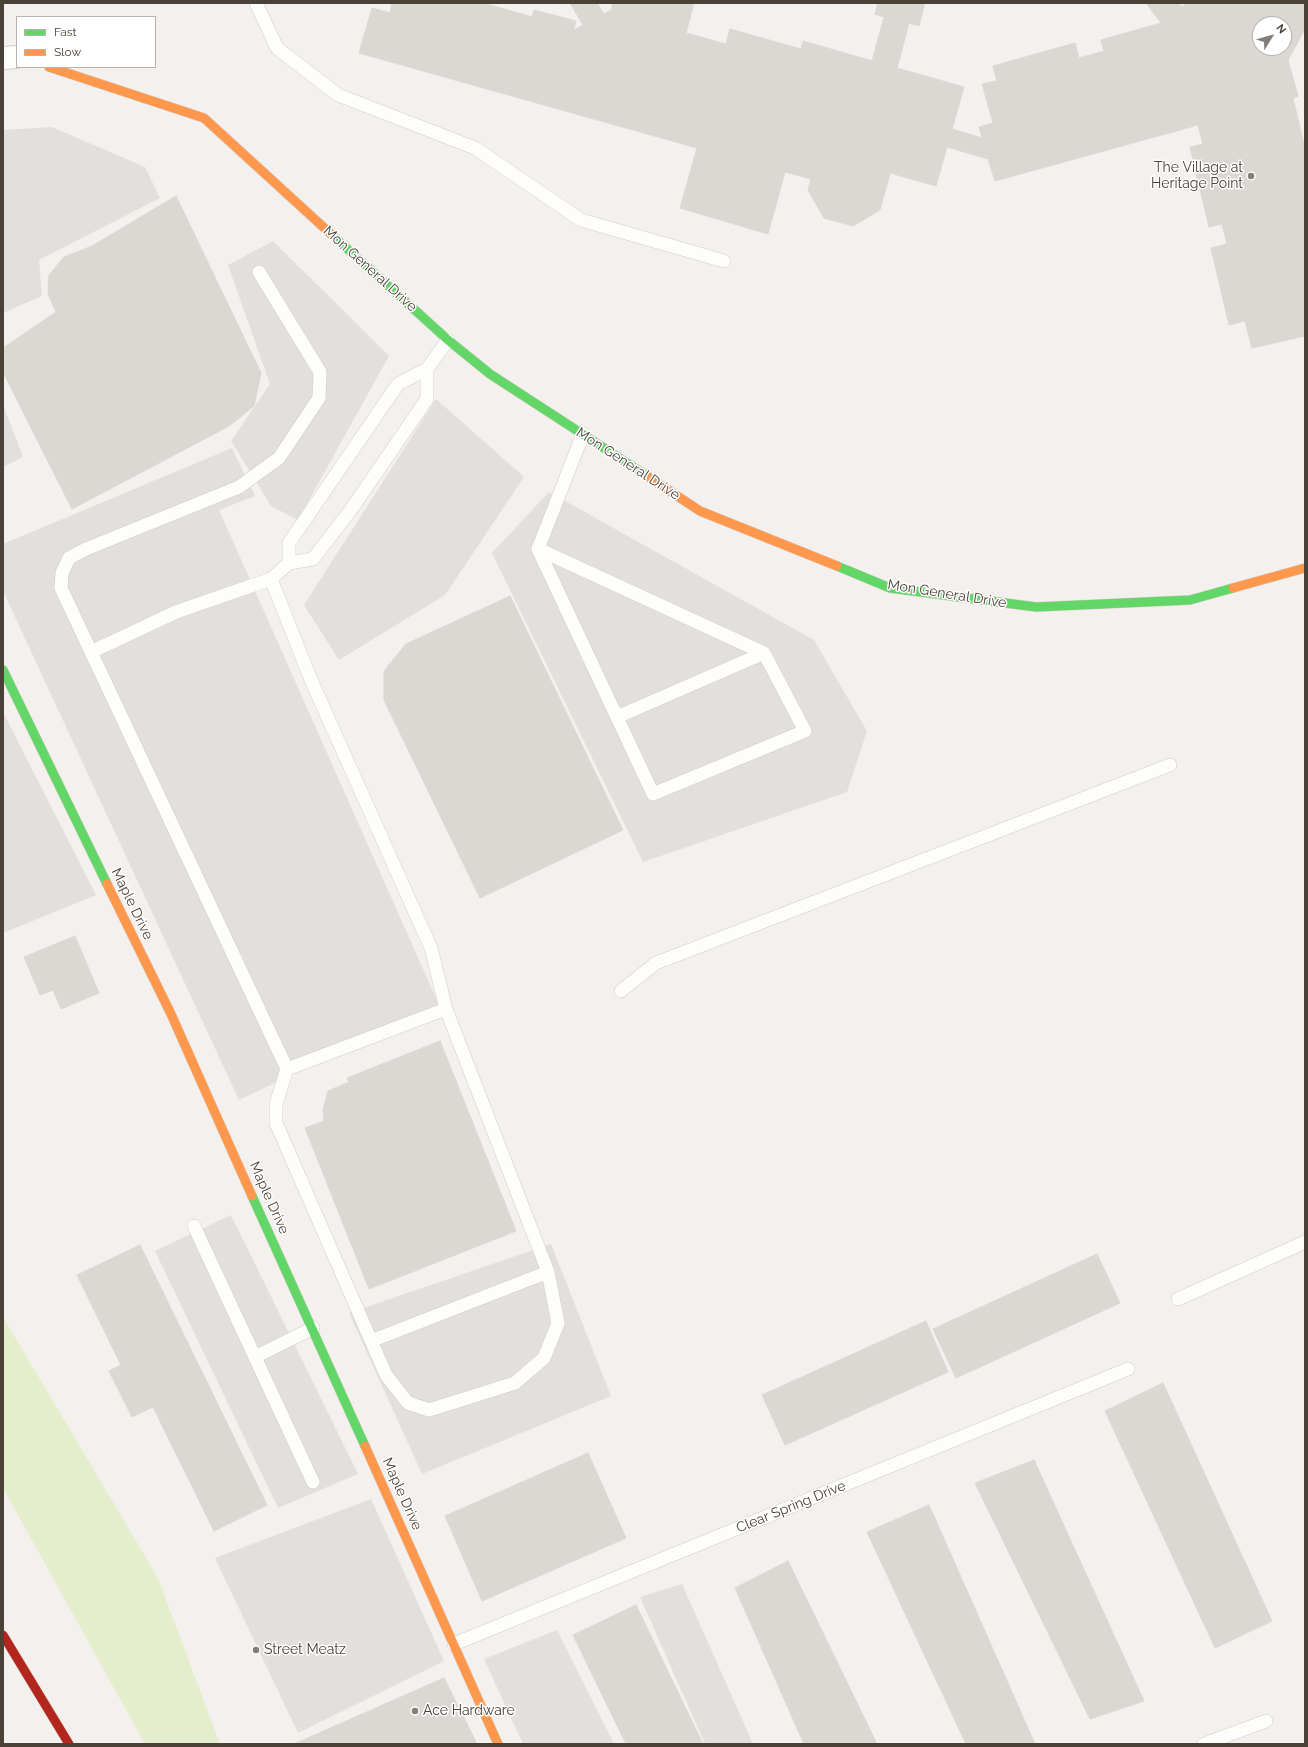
<!DOCTYPE html>
<html>
<head>
<meta charset="utf-8">
<style>
  body { margin:0 }
  #map { position:relative; width:1308px; height:1747px; overflow:hidden; background:#f3f0ed; font-family:Raleway,sans-serif }
  canvas { display:block }
  .frame { position:absolute; inset:0; border:4px solid #4a4137; pointer-events:none }
  .legend { position:absolute; left:16px; top:16px; width:140px; height:52px; box-sizing:border-box; background:#fff; border:1px solid #b7b3af; margin:0; padding:5px 7px; list-style:none; font-size:12px; color:#4a4137 }
  .legend li { display:flex; align-items:center; gap:8px; height:20px }
  .legend b { width:20px; border:1px solid #b7b3af }
  .north { position:absolute; left:1252px; top:16px; width:40px; height:40px; box-sizing:border-box; background:#fff; border:1px solid #b7b3af; border-radius:50%; rotate:53deg; font-size:11px; font-weight:700; line-height:16px; text-align:center; color:#4a4137 }
  .north::after { content:''; display:block; margin:auto; width:14px; height:18px; background:#857e77; clip-path:polygon(50% 0,100% 100%,50% 72%,0 100%) }
</style>
</head>
<body>
<div id="map">
<canvas width="1308" height="1747"></canvas>
<div class="frame"></div>
<ul class="legend">
<li><b style="height:5px;background:#63d668"></b>Fast</li>
<li><b style="height:5px;background:#ff974d"></b>Slow</li>
</ul>
<div class="north">N</div>
</div>
<script>
const c = document.querySelector('canvas').getContext('2d');
c.lineJoin = 'round';
function fill(path, color) {
  c.fillStyle = color;
  c.fill(path, 'evenodd');
}
function toPath(rows) {
  const path = new Path2D();
  for (const r of rows) {
    path.moveTo(r[0], r[1]);
    for (let i = 2; i < r.length; i += 2) path.lineTo(r[i], r[i + 1]);
  }
  return path;
}
function trace(path, color, width, dash) {
  c.strokeStyle = color;
  c.lineWidth = width;
  c.lineCap = dash ? 'butt' : 'round';
  c.setLineDash(dash || []);
  c.stroke(path);
}
function drawText(font, color, halo, rows, align = 'center') {
  c.font = font + ' Raleway,sans-serif';
  c.lineWidth = 3;
  c.setLineDash([]);
  c.textBaseline = 'middle';
  c.strokeStyle = halo;
  c.fillStyle = color;
  for (const [text, x, y, turn = 0] of rows) {
    c.save();
    c.translate(x, y);
    c.rotate((+turn || 0) * Math.PI / 180);
    c.textAlign = isNaN(turn) ? turn : align;
    if (halo) c.strokeText(text, 0, 0);
    c.fillText(text, 0, 0);
    c.restore();
  }
}
const green = toPath([
  [3,1317,158,1578,220,1744,145,1744,3,1488]
]);
const parking = toPath([
  [52,127,145,167,160,198,39,260,42,296,3,313,3,130],
  [273,241,389,356,298,520,271,506,231,441,270,384,228,265],
  [436,399,524,477,445,595,339,660,304,605],
  [3,405,23,457,3,467],
  [232,448,255,496,219,510,439,1005,239,1100,3,591,3,544],
  [549,492,814,640,867,731,847,792,643,862,492,553],
  [4,714,96,895,3,933,3,715],
  [231,1215,358,1474,278,1508,155,1251],
  [551,1244,611,1396,422,1474,349,1313],
  [371,1499,444,1661,298,1733,215,1558],
  [682,1584,753,1744,705,1744,640,1597],
  [557,1630,614,1744,523,1744,484,1659]
]);
const building = toPath([
  [392,3,483,3,532,17,534,10,576,21,574,29,576,29,583,25,570,3,597,3,604,14,611,10,613,3,694,3,686,33,726,44,730,29,801,49,803,41,872,61,884,17,875,14,878,3,925,3,919,26,909,23,897,68,964,87,952,129,982,138,979,127,993,123,982,84,997,81,993,66,1075,43,1079,58,1104,51,1101,40,1161,23,1146,3,1179,3,1182,7,1187,3,1305,3,1305,29,1288,60,1298,96,1293,98,1305,149,1305,336,1252,348,1245,321,1229,325,1211,248,1227,244,1222,224,1209,227,1190,147,1203,144,1198,125,995,181,988,159,947,147,936,186,890,173,880,210,853,226,824,218,808,190,811,179,785,172,768,234,680,208,697,148,359,53,372,8,390,13,392,3],
  [1260,24,1284,24,1284,48,1260,48,1260,24],
  [176,196,261,373,254,406,229,426,72,509,3,372,3,348,56,312,48,294,49,275,64,257,92,246,176,196],
  [510,596,623,830,480,898,384,700,384,671,406,644,510,596],
  [75,936,99,993,61,1009,53,990,40,995,24,957,75,936],
  [440,1041,516,1231,369,1289,305,1128,324,1121,323,1110,328,1091,349,1082,347,1078,440,1041],
  [140,1245,267,1505,214,1531,153,1407,132,1417,109,1371,121,1365,77,1275,140,1245],
  [1097,1254,1120,1303,956,1378,933,1329,1097,1254],
  [926,1321,948,1372,785,1445,762,1395,926,1321],
  [1163,1383,1272,1621,1215,1648,1105,1411,1163,1383],
  [588,1453,626,1538,482,1601,445,1516,588,1453],
  [1034,1460,1144,1701,1090,1719,975,1483,1034,1460],
  [929,1505,1035,1744,966,1744,867,1532,929,1505],
  [788,1561,877,1744,804,1744,735,1588,788,1561],
  [636,1605,703,1744,626,1744,573,1635,636,1605],
  [444,1678,477,1744,294,1744,444,1678]
]);
const lane = toPath([
  [256,3,277,48,338,95,475,148,581,220,724,261],
  [259,272,320,372,319,398,279,458,239,487,86,549,69,558,62,573,61,588,287,1069,276,1104,276,1123,386,1375,408,1403,429,1410,515,1383,544,1358,558,1323,548,1272,446,1009,431,948,311,680,271,579],
  [538,549,764,653,805,731,653,794,538,549,583,434],
  [289,563,289,543,398,384,427,369,448,340],
  [91,652,176,612,271,579,289,563,313,559,350,511,427,399,427,369],
  [617,717,764,653],
  [621,991,656,963,1170,765],
  [287,1069,446,1009],
  [194,1226,313,1482],
  [1178,1299,1305,1242],
  [371,1341,548,1272],
  [255,1357,313,1328],
  [454,1644,1128,1369],
  [1204,1744,1266,1721]
]);
const street = toPath([
  [3,58,17,57]
]);
const fast = toPath([
  [332,235,448,340,490,374,650,478],
  [837,566,890,588,1036,607,1190,600,1233,588],
  [3,670,107,884],
  [252,1196,365,1446]
]);
const slow = toPath([
  [49,67,204,118,332,235],
  [650,478,700,511,837,566],
  [1233,588,1305,568],
  [107,884,171,1014,252,1196],
  [365,1446,498,1744]
]);
const jam = toPath([
  [3,1635,69,1744]
]);
const markers = [
  [1251,176,4,"#857e77"],
  [256,1650,4,"#857e77"],
  [415,1711,4,"#857e77"]
];
const poiNames = [
  ["The Village at",1243,168,"right"],
  ["Heritage Point",1243,184,"right"],
  ["Street Meatz",264,1650],
  ["Ace Hardware",423,1711]
];
const streetNames = [
  ["Mon General Drive",370,269,42],
  ["Mon General Drive",628,464,33],
  ["Mon General Drive",947,594,9],
  ["Maple Drive",132,904,64],
  ["Maple Drive",269,1198,66],
  ["Maple Drive",402,1494,66],
  ["Clear Spring Drive",791,1507,-22]
];
fill(green, '#e4eecc');
fill(parking, '#e2dfdc');
fill(building, '#dbd7d3');
trace(building, '#dbd7d2', 1);
trace(lane, '#d1ceca', 14);
trace(street, '#d1ceca', 24);
trace(fast, '#d4cec4', 10);
trace(slow, '#d4cec4', 10);
trace(jam, '#d4cec4', 10);
trace(lane, '#fdfdfc', 13);
trace(street, '#fdfdfc', 22);
trace(fast, '#63d668', 9);
trace(slow, '#ff974d', 9);
trace(jam, '#b3261e', 9);
for (const [x, y, r, color] of markers) {
  const dot = new Path2D();
  dot.arc(x, y, r, 0, 2 * Math.PI);
  c.fillStyle = color;
  c.fill(dot);
  trace(dot, '#fff', 1.5);
}
drawText('14px', '#4a4137', '#fff', poiNames, 'left');
drawText('14px', '#4a4137', '#fff', streetNames);
</script>
</body>
</html>
